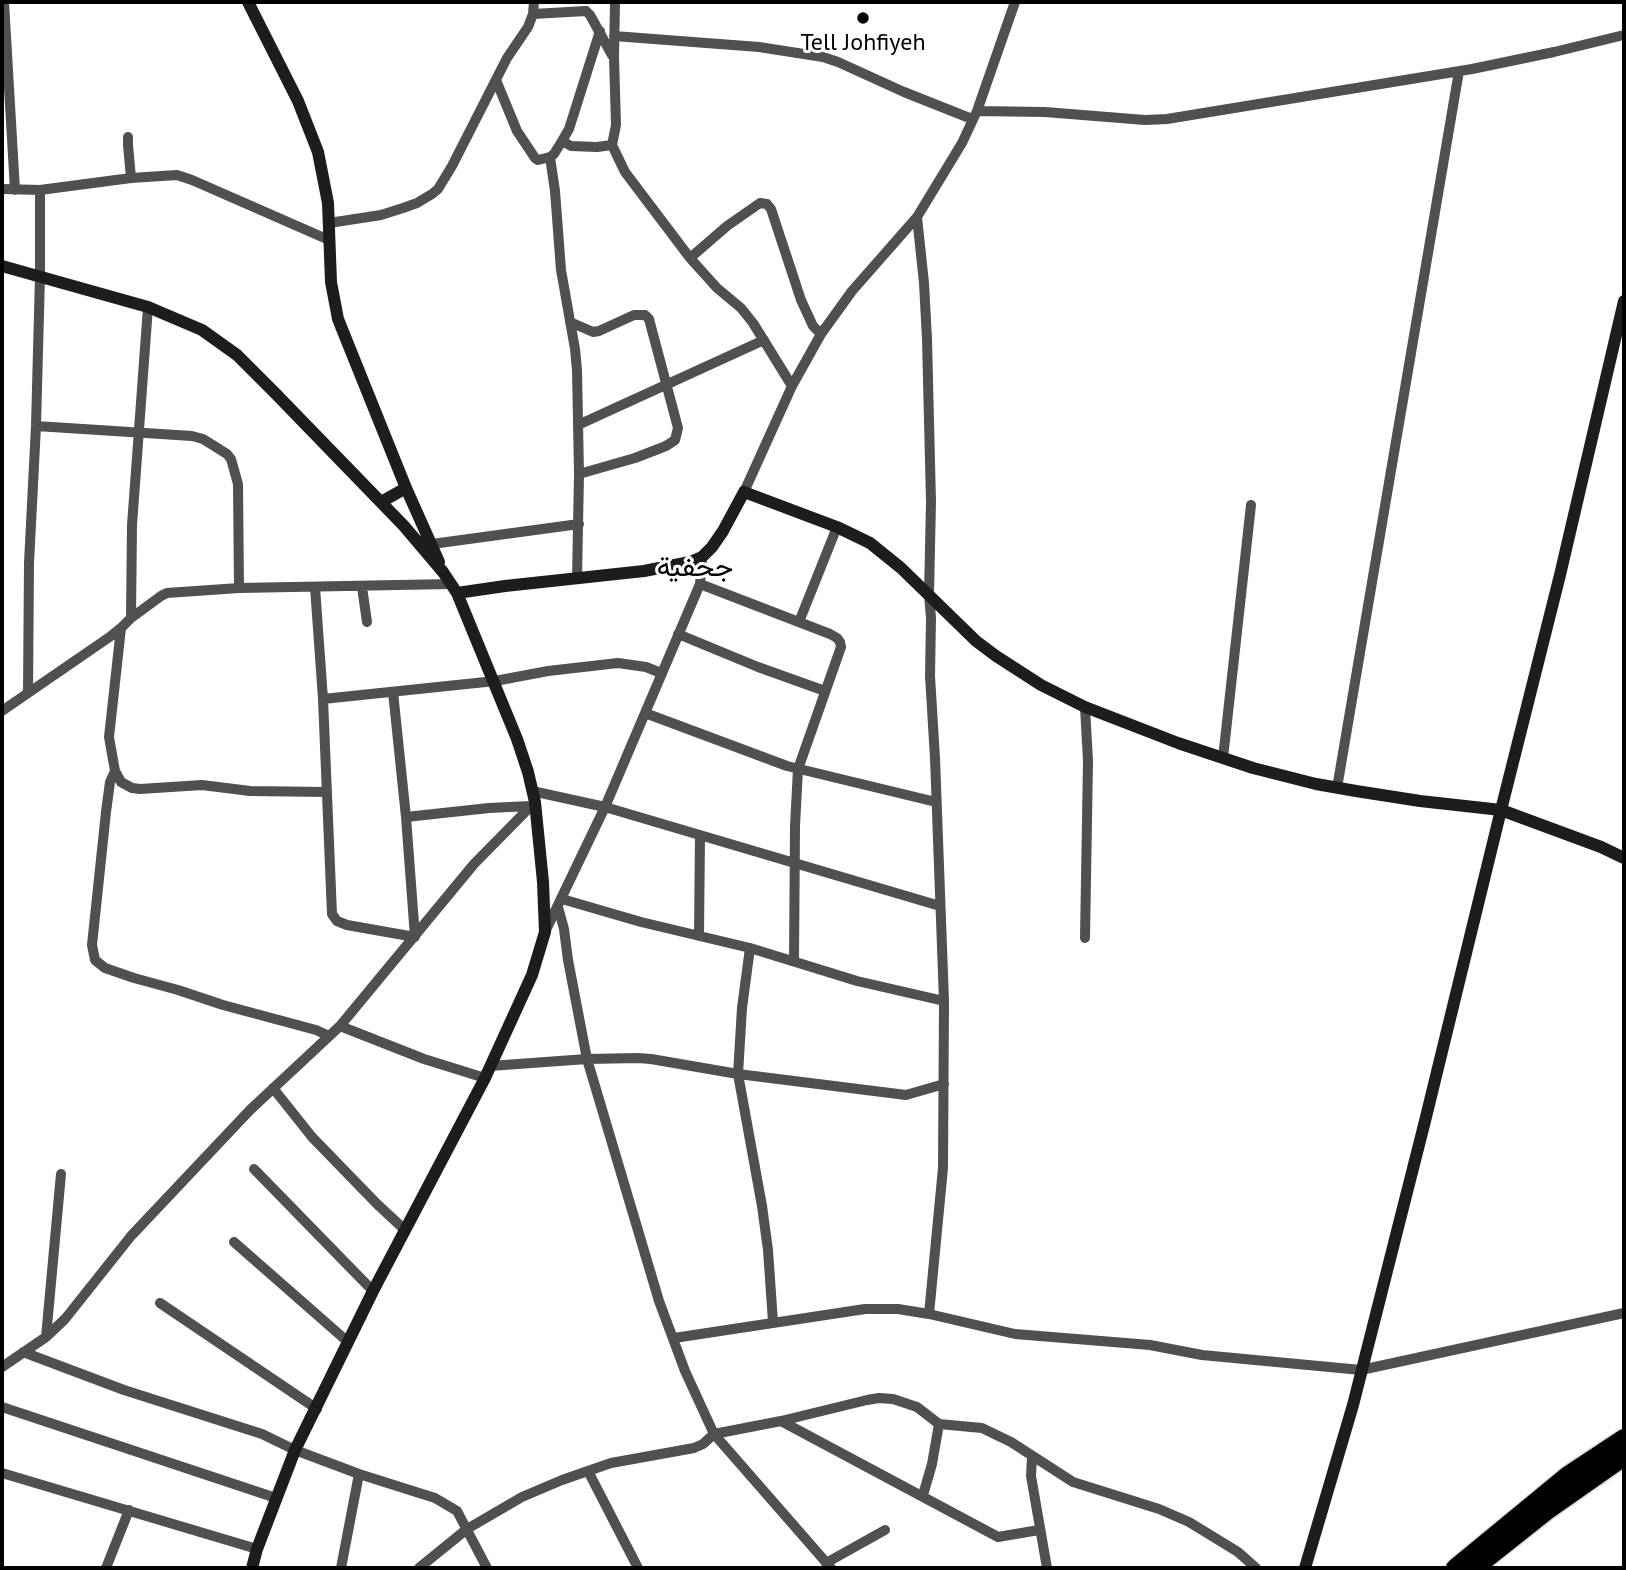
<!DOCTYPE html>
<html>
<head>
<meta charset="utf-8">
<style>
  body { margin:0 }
  #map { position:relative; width:1626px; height:1570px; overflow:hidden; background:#fff; font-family:"PT Sans",sans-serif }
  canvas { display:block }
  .frame { position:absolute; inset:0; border:4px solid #000; pointer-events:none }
</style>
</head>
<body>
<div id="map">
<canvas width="1626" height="1570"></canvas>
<div class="frame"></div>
</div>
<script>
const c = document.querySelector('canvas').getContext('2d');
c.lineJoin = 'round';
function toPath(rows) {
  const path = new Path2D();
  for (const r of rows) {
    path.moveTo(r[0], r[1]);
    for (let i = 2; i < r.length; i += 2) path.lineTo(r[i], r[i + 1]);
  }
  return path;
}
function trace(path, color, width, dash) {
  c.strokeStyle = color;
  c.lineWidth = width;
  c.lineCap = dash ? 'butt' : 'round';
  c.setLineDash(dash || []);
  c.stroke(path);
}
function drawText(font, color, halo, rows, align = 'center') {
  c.font = font + ' "PT Sans",Vazirmatn,sans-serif';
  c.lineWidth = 6;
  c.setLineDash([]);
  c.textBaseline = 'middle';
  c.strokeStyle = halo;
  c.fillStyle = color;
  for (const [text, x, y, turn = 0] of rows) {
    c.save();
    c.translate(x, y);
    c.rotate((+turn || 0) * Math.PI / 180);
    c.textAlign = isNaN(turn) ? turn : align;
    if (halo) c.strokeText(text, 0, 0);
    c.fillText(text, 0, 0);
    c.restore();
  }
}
const street = toPath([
  [4,2,15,190],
  [615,2,614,57,616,125,612,145,625,172,690,258,717,288,741,308,753,323,792,386],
  [533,14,586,11,590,15,612,55],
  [614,36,759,47,823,57,838,62,904,92,972,119],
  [496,80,517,131,535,158,538,160,550,157,554,154,562,141,571,146,597,147,612,145],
  [977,111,1045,112,1145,120,1167,119,1472,69,1554,52,1624,35],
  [128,137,128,145,131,178],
  [562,141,569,129,600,31],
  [550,157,555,191,561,270,575,349,577,370,579,474,577,579],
  [2,189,40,190,131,178,177,175,192,180,329,240],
  [917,217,924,283,927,339,931,502,929,594,931,618,930,676,935,758,944,1001,943,1168,929,1314],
  [329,223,381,215,403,208,417,203,432,194,438,189,452,166,507,58,528,27,533,14,534,2],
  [690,258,727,226,760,203,767,204,771,209,801,300,813,326,821,334],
  [570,322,593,332,599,331,634,315,645,315,649,319,678,428,675,440,666,446,635,458,579,474],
  [578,425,764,340],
  [36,426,192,436,203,439,227,454,231,459,238,484,239,588],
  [744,492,792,386,821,334,852,291,917,217,962,143,977,111,1015,2],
  [432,544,579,524],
  [700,584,830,634,837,638,840,642,841,647,798,769,795,826,794,961],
  [315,587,323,699,332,914,337,921,347,925,415,937,406,817,393,692],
  [362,587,367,622],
  [131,618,132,525,148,307],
  [799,622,837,527],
  [121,628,109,737,115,771,121,782,132,788,140,789,202,785,250,791,326,792],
  [678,634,758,667,825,691],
  [28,692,29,563,36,426,40,276,40,190],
  [323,699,495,681,548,671,618,663,646,667,661,673],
  [2,711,111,636,121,628,131,618,161,596,167,593,239,588,451,584],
  [645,713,787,766,936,802],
  [1223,758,1251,505],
  [115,771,110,782,106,812,92,945,95,960,105,968,134,978,178,990,223,1005,316,1030,329,1036],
  [1337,788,1459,71],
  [532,791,605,807,940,906],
  [406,817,489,808,530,806],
  [562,899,641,922,750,948,857,981,944,1001],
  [558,907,564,929,568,960,587,1059,659,1301,685,1371,714,1434,831,1568],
  [545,932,605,807,700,584,702,557],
  [699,936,700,835],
  [1085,938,1088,761,1085,707],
  [750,948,742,1008,738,1074,762,1206,768,1250,773,1322],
  [340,1026,424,1059,485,1078],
  [490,1066,587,1059,638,1058,651,1059,738,1074,906,1095,944,1084],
  [273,1088,312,1137,377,1204,405,1230],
  [254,1169,373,1291],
  [234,1242,348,1342],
  [160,1303,317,1409],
  [46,1337,61,1174],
  [674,1338,865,1309,898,1309,929,1314,1015,1334,1150,1345,1202,1355,1361,1370,1624,1313],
  [23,1352,124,1390,262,1434,295,1450,359,1474,435,1498,457,1511,487,1568],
  [2,1367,46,1337,65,1319,131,1236,250,1110,340,1026,474,864,535,802],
  [2,1407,276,1498],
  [781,1421,998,1537,1039,1530],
  [1032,1457,1031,1476,1047,1568],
  [588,1471,638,1568],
  [2,1473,257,1549],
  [923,1495,932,1464,939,1424],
  [826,1563,885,1530],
  [106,1568,129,1510],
  [341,1568,359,1474],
  [419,1568,467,1529,522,1497,562,1480,611,1463,694,1448,703,1444,714,1434,781,1421,867,1400,879,1398,893,1399,917,1407,939,1424,982,1428,1011,1442,1073,1482,1159,1509,1189,1522,1238,1552,1256,1568]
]);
const secondary = toPath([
  [248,2,298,101,318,152,328,203,331,282,338,319,406,488,439,562],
  [2,266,148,307,202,330,237,355,276,394,404,526,443,572,457,593,517,739,528,772,535,802,543,882,545,932,532,975,485,1078,373,1291,295,1450,257,1549,252,1568],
  [381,502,406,488],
  [457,593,505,586,644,571,690,562,702,557,712,547,723,531,744,492,837,527,870,543,901,568,976,641,996,656,1041,685,1085,707,1178,743,1253,768,1316,784,1356,791,1420,801,1501,810,1601,847,1624,858],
  [1305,1568,1353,1405,1425,1121,1501,810,1560,575,1624,301]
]);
const highway = toPath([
  [1455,1568,1568,1475,1624,1438],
  [1475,1568,1547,1511,1624,1457]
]);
const markers = [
  [863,18,7,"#000"]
];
const poiNames = [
  ["Tell Johfiyeh",863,43]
];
const quarterNames = [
  ["جحفية",695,568]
];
trace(highway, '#dbdbdb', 21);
trace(street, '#505050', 10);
trace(secondary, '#1d1d1d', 12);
trace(highway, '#000', 18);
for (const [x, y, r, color] of markers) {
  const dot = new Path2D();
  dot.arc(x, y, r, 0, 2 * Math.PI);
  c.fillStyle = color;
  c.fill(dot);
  trace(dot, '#fff', 2.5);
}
drawText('24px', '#000', '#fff', poiNames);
drawText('28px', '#000', '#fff', quarterNames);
</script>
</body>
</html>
